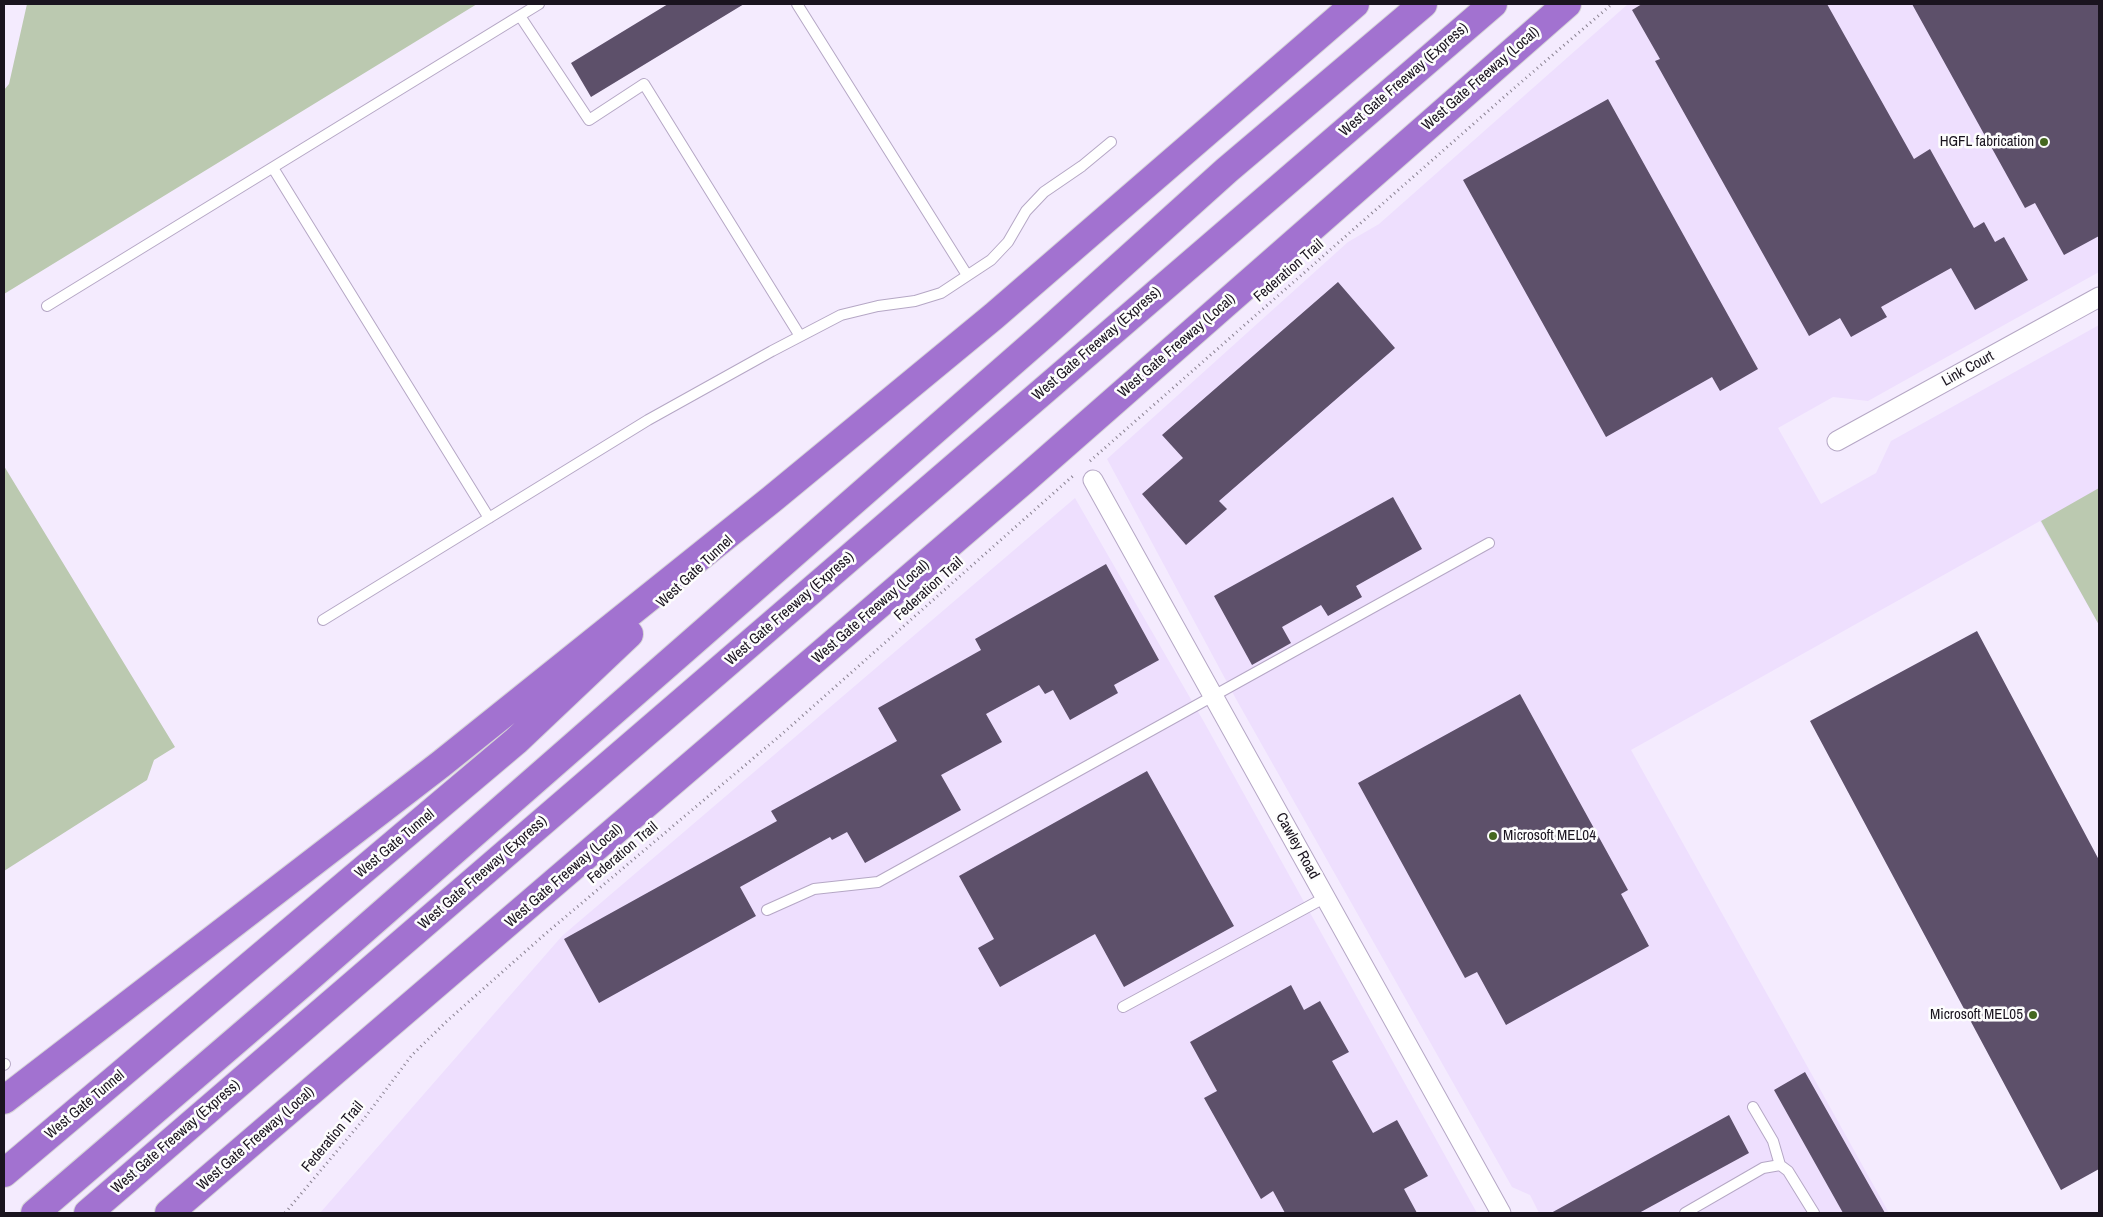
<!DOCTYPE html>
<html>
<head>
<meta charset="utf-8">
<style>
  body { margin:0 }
  #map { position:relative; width:2103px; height:1217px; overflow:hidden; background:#f4ebfe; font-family:"Archivo Narrow",sans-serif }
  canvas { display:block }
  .frame { position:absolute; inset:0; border:5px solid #1a141f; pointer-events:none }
</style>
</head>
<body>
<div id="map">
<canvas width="2103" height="1217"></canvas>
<div class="frame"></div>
</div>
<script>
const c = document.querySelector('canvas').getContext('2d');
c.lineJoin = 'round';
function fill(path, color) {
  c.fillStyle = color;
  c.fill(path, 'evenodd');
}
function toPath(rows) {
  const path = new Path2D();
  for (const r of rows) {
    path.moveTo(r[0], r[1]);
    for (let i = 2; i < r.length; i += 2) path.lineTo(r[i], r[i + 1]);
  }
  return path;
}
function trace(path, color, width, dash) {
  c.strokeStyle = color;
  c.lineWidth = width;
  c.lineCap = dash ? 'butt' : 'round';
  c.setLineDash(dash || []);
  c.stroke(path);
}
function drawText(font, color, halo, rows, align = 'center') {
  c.font = font + ' "Archivo Narrow",sans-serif';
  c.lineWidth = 5;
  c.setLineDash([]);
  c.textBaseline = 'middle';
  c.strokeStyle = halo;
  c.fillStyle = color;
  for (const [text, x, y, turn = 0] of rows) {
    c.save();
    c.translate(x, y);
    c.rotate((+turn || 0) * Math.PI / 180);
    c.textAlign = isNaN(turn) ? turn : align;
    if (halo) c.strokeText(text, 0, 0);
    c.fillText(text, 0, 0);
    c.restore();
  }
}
const built = toPath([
  [1628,4,2099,4,2099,272,1868,401,1833,397,1778,428,1821,504,1876,473,1891,441,2099,325,2099,625,2040,521,1631,750,1889,1213,1539,1213,1530,1195,1512,1187,1236,699,1107,459,1348,242,1379,224],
  [1075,498,1204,722,1477,1213,320,1213,562,936]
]);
const green = toPath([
  [27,4,477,4,4,294,4,90,9,84],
  [4,466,175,747,154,760,147,780,4,871],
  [2099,488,2099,625,2041,521]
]);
const building = toPath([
  [668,4,744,4,591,97,571,63],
  [1642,4,1827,4,1914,159,1930,149,1974,228,1984,222,1995,242,2004,237,2028,280,1975,310,1951,268,1881,307,1887,317,1851,337,1840,318,1809,336,1655,61,1660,59,1632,10],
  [1912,4,2099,4,2099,236,2064,255,2035,203,2025,208],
  [1608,99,1758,369,1720,391,1712,377,1606,437,1463,180],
  [1338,282,1395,348,1219,501,1227,509,1186,545,1142,494,1183,458,1162,435],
  [1393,497,1422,549,1356,586,1362,597,1328,616,1321,605,1282,627,1291,643,1252,665,1214,596],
  [1106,564,1159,660,1114,685,1118,693,1070,720,1053,690,1045,694,1039,685,986,714,1002,742,941,775,961,810,865,863,847,832,832,840,830,837,740,887,756,916,599,1003,564,939,777,821,771,811,897,741,878,708,981,650,975,639],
  [1977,631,2099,860,2099,1169,2061,1190,1810,721],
  [1520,694,1628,890,1621,894,1649,946,1506,1025,1477,972,1465,978,1358,783],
  [1147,771,1234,926,1124,987,1095,934,1000,987,978,948,994,939,959,876],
  [1291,985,1304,1010,1320,1001,1349,1052,1332,1061,1373,1133,1397,1120,1428,1176,1404,1189,1417,1213,1285,1213,1273,1191,1261,1199,1204,1098,1217,1091,1190,1042],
  [1805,1072,1885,1213,1843,1213,1774,1090],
  [1729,1115,1749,1153,1639,1213,1551,1213]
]);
const path = toPath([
  [1090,461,1512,90,1612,4],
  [285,1213,363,1120,412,1055,447,1021,544,935,782,734,1074,475]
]);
const lane = toPath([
  [797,4,967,275],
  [520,16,589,120,644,84,800,336],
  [273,168,489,518],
  [47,306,539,4],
  [323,620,648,420,772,351,841,315,878,306,915,301,941,293,991,260,1008,242,1026,211,1044,192,1082,166,1111,142],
  [767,910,814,889,878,882,1489,543],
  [1123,1007,1326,897],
  [4,1065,5,1064],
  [1753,1107,1773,1141,1780,1165],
  [1685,1213,1763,1168,1780,1165,1788,1171,1814,1213]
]);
const street = toPath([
  [1837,441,2099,297],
  [1093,480,1501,1213]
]);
const highway = toPath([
  [4,1100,441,764,772,499,994,316,1355,4],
  [4,1173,516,741,629,634],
  [35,1213,303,983,1048,331,1227,170,1423,4],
  [88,1213,1493,4],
  [169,1213,1023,481,1567,4]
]);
const markers = [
  [2044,142,5,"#45671f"],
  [1493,836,5,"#45671f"],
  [2033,1015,5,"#45671f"]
];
const streetNames = [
  ["West Gate Freeway (Local)",1481,79,-41],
  ["West Gate Freeway (Express)",1404,80,-41],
  ["Federation Trail",1289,271,-41],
  ["West Gate Freeway (Express)",1097,344,-41],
  ["West Gate Freeway (Local)",1177,346,-41],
  ["Link Court",1968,369,-29],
  ["West Gate Tunnel",695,572,-43],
  ["Federation Trail",929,589,-42],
  ["West Gate Freeway (Express)",790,609,-41],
  ["West Gate Freeway (Local)",871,612,-41],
  ["West Gate Tunnel",395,844,-40],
  ["Cawley Road",1297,846,61],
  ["Federation Trail",623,853,-40],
  ["West Gate Freeway (Express)",483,873,-41],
  ["West Gate Freeway (Local)",564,876,-41],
  ["West Gate Tunnel",85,1105,-40],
  ["West Gate Freeway (Express)",176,1137,-41],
  ["Federation Trail",333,1137,-50],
  ["West Gate Freeway (Local)",256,1139,-41]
];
const poiNames = [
  ["HGFL fabrication",2034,142],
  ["Microsoft MEL04",1503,836,"left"],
  ["Microsoft MEL05",2023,1015]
];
fill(built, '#eedffe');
fill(green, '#bbc9b0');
fill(building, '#5d506a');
trace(lane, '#b5a7c5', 12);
trace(street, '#b5a7c5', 21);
trace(highway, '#d6d5d7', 30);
trace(path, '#8b8392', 3, [1, 4]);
trace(lane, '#fff', 10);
trace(street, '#fff', 19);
trace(highway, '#a272d0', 28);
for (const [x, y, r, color] of markers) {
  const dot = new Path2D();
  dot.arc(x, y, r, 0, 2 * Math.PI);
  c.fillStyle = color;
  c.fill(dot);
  trace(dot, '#fdfdfd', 2);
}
drawText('15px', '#1a141f', '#fdfdfd', streetNames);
drawText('15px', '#1a141f', '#fdfdfd', poiNames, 'right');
</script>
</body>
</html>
